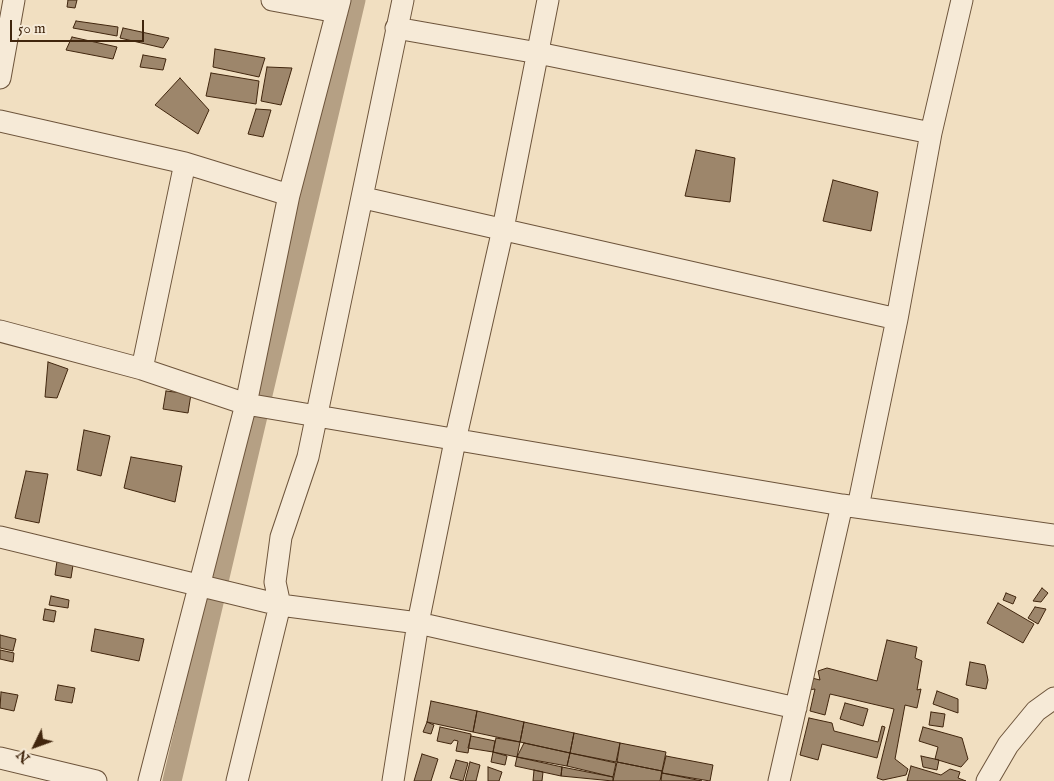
<!DOCTYPE html>
<html>
<head>
<meta charset="utf-8">
<style>
  body { margin:0 }
  #map { position:relative; width:1054px; height:781px; overflow:hidden; background:#f1dfc1; font-family:"IM FELL English",serif }
  canvas { display:block }
  .north { position:absolute; left:10px; top:721px; width:50px; height:50px; -webkit-text-stroke:4px #f6ead7; paint-order:stroke; rotate:228deg; font-size:14px; font-weight:700; line-height:20px; text-align:center; color:#41260e }
  .north::after { content:''; display:block; margin:auto; width:18px; height:22px; background:#41260e; clip-path:polygon(50% 0,100% 100%,50% 72%,0 100%) }
  .scale { position:absolute; left:10px; top:20px; width:134px; height:22px; box-sizing:border-box; border:2px solid #41260e; border-top:0; padding-left:6px; font-size:15px; line-height:18px; white-space:nowrap; color:#41260e; -webkit-text-stroke:4px #f6ead7; paint-order:stroke }
</style>
</head>
<body>
<div id="map">
<canvas width="1054" height="781"></canvas>
<div class="north">N</div>
<div class="scale">50 m</div>
</div>
<script>
const c = document.querySelector('canvas').getContext('2d');
c.lineJoin = 'round';
function toPath(rows) {
  const path = new Path2D();
  for (const r of rows) {
    path.moveTo(r[0], r[1]);
    for (let i = 2; i < r.length; i += 2) path.lineTo(r[i], r[i + 1]);
  }
  return path;
}
function trace(path, color, width, dash) {
  c.strokeStyle = color;
  c.lineWidth = width;
  c.lineCap = dash ? 'butt' : 'round';
  c.setLineDash(dash || []);
  c.stroke(path);
}
function fill(path, color) {
  c.fillStyle = color;
  c.fill(path, 'evenodd');
}
const canal = toPath([
  [172,781,356,0]
]);
const building = toPath([
  [68,0,77,0,75,8,67,7,68,0],
  [76,21,118,27,117,36,73,28,76,21],
  [123,28,169,38,163,48,120,38,123,28],
  [72,37,117,47,113,59,66,50,72,37],
  [215,49,265,58,259,77,213,67,215,49],
  [143,55,166,59,163,70,140,67,143,55],
  [267,67,292,68,281,105,261,101,267,67],
  [211,73,259,81,256,104,206,96,211,73],
  [180,78,209,110,198,134,155,105,180,78],
  [256,109,271,110,263,137,248,134,256,109],
  [696,150,735,158,730,202,685,196,696,150],
  [833,180,878,192,871,231,823,221,833,180],
  [48,362,68,369,57,398,45,397,48,362],
  [166,391,191,394,188,413,163,409,166,391],
  [84,430,110,436,101,476,77,470,84,430],
  [131,457,182,466,175,502,124,488,131,457],
  [26,471,48,474,39,523,15,518,26,471],
  [57,561,73,565,71,578,55,575,57,561],
  [1042,588,1048,593,1041,602,1033,601,1042,588],
  [1006,593,1016,597,1013,604,1003,600,1006,593],
  [51,596,69,600,68,608,49,605,51,596],
  [998,603,1034,624,1023,643,987,623,998,603],
  [1035,607,1046,609,1038,624,1028,618,1035,607],
  [45,609,56,611,54,622,43,620,45,609],
  [95,629,144,639,139,661,91,651,95,629],
  [0,635,16,639,13,651,0,648,0,635],
  [887,640,917,647,915,658,922,661,917,690,921,689,917,708,905,705,895,759,908,769,906,775,883,780,877,778,894,709,830,694,825,715,810,711,815,689,808,690,808,677,820,680,818,671,827,668,877,681,887,640],
  [0,650,14,653,13,662,0,659,0,650],
  [970,662,985,665,988,680,986,689,966,685,970,662],
  [58,685,75,688,72,703,55,700,58,685],
  [937,691,958,699,958,713,933,704,937,691],
  [1,692,18,695,14,711,0,708,1,692],
  [431,701,477,711,473,732,427,722,431,701],
  [845,703,868,709,863,726,840,719,845,703],
  [477,711,524,722,520,742,473,732,477,711],
  [931,712,945,714,943,727,929,725,931,712],
  [809,718,832,723,834,731,878,742,882,726,885,727,877,758,822,744,818,760,800,755,809,718],
  [427,722,434,725,431,734,423,732,427,722],
  [524,722,574,733,570,753,520,742,524,722],
  [440,727,471,734,468,753,456,751,458,741,454,740,451,744,437,741,440,727],
  [923,727,962,738,968,759,961,767,935,759,938,747,919,741,923,727],
  [574,733,620,743,616,762,570,753,574,733],
  [471,736,495,741,493,752,468,748,471,736],
  [496,738,520,742,517,757,493,752,496,738],
  [524,743,570,753,567,766,517,757,524,743],
  [620,743,666,752,662,771,617,762,620,743],
  [493,752,507,756,505,765,491,762,493,752],
  [570,753,616,763,613,777,567,766,570,753],
  [422,754,438,759,431,781,414,781,422,754],
  [666,756,713,765,710,781,662,773,666,756],
  [921,756,939,760,937,770,923,767,921,756],
  [517,757,562,767,561,776,515,766,517,757],
  [456,760,468,763,463,781,450,778,456,760],
  [470,762,480,765,476,781,465,781,470,762],
  [617,762,662,771,660,781,613,781,617,762],
  [911,766,941,775,950,769,960,772,958,778,966,781,907,781,911,766],
  [488,767,502,772,499,781,488,781,488,767],
  [562,767,613,777,613,781,561,776,562,767],
  [534,770,543,772,542,781,533,781,534,770],
  [662,773,702,781,661,781,662,773]
]);
const minor = toPath([
  [272,0,337,12],
  [396,28,538,53,931,133],
  [0,78,14,0],
  [0,121,185,163,289,195],
  [364,198,897,319],
  [0,331,142,369,246,404,842,505,1054,535],
  [142,369,185,163],
  [858,507,897,319,931,133,962,0],
  [0,537,280,605,418,623,796,708],
  [0,758,96,781],
  [149,781,246,404,289,195,340,0],
  [237,781,280,605,275,582,281,537,308,457,403,0],
  [393,781,418,623,455,441,503,229,548,0],
  [779,781,842,505],
  [987,781,1008,745,1036,711,1054,698]
]);
trace(canal, '#b5a084', 19);
fill(building, '#9d866b');
trace(building, '#41260e', 1);
trace(minor, '#6d543b', 23);
trace(minor, '#f6ead7', 21);
</script>
</body>
</html>
